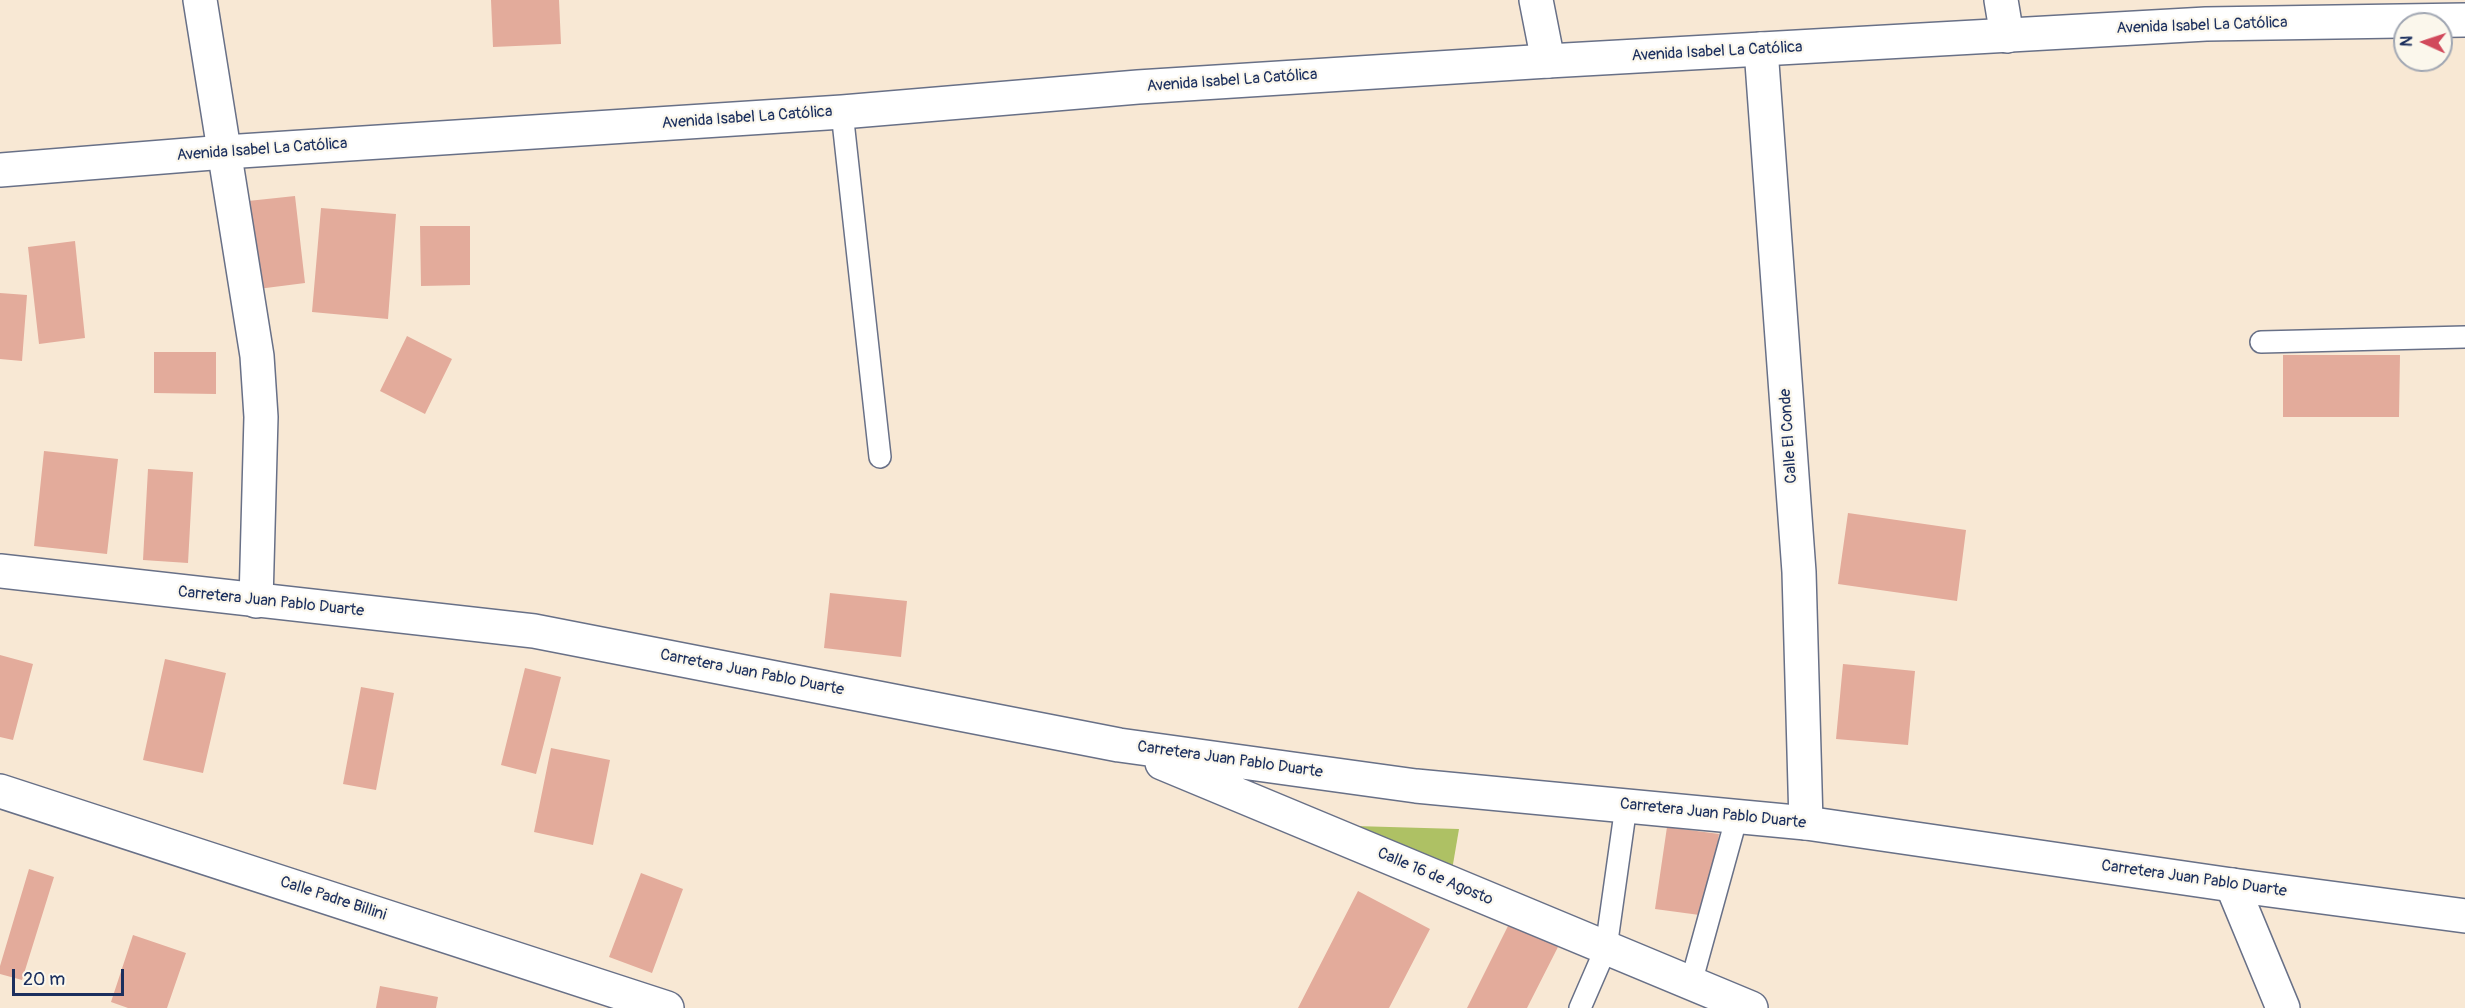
<!DOCTYPE html>
<html>
<head>
<meta charset="utf-8">
<style>
  body { margin:0 }
  #map { position:relative; width:2465px; height:1008px; overflow:hidden; background:#f8e8d4; font-family:Pangolin,sans-serif }
  canvas { display:block }
  .north { position:absolute; left:2393px; top:12px; width:60px; height:60px; box-sizing:border-box; background:#fbf7ec; border:2px solid #a1a7b3; border-radius:50%; rotate:273deg; font-size:16px; font-weight:700; line-height:24px; text-align:center; color:#1b2f5e }
  .north::after { content:''; display:block; margin:auto; width:21px; height:27px; background:#d1495b; clip-path:polygon(50% 0,100% 100%,50% 72%,0 100%) }
  .scale { position:absolute; left:12px; top:969px; width:112px; height:27px; box-sizing:border-box; border:3px solid #1b2f5e; border-top:0; padding-left:8px; font-size:18px; line-height:21px; white-space:nowrap; color:#1b2f5e; -webkit-text-stroke:4px #fbf7ec; paint-order:stroke }
</style>
</head>
<body>
<div id="map">
<canvas width="2465" height="1008"></canvas>
<div class="north">N</div>
<div class="scale">20 m</div>
</div>
<script>
const c = document.querySelector('canvas').getContext('2d');
c.lineJoin = 'round';
function fill(path, color) {
  c.fillStyle = color;
  c.fill(path, 'evenodd');
}
function toPath(rows) {
  const path = new Path2D();
  for (const r of rows) {
    path.moveTo(r[0], r[1]);
    for (let i = 2; i < r.length; i += 2) path.lineTo(r[i], r[i + 1]);
  }
  return path;
}
function trace(path, color, width, dash) {
  c.strokeStyle = color;
  c.lineWidth = width;
  c.lineCap = dash ? 'butt' : 'round';
  c.setLineDash(dash || []);
  c.stroke(path);
}
function drawText(font, color, halo, rows, align = 'center') {
  c.font = font + ' Pangolin,sans-serif';
  c.lineWidth = 4.5;
  c.setLineDash([]);
  c.textBaseline = 'middle';
  c.strokeStyle = halo;
  c.fillStyle = color;
  for (const [text, x, y, turn = 0] of rows) {
    c.save();
    c.translate(x, y);
    c.rotate((+turn || 0) * Math.PI / 180);
    c.textAlign = isNaN(turn) ? turn : align;
    if (halo) c.strokeText(text, 0, 0);
    c.fillText(text, 0, 0);
    c.restore();
  }
}
const green = toPath([
  [1320,825,1459,829,1451,876]
]);
const building = toPath([
  [491,0,559,0,561,44,493,47],
  [295,196,305,283,258,289,248,201],
  [321,208,396,214,388,319,312,312],
  [420,226,470,226,470,285,421,286],
  [75,241,85,338,39,344,28,247],
  [0,293,27,295,22,361,0,359],
  [407,336,452,359,425,414,380,391],
  [154,352,216,352,216,394,154,393],
  [2283,355,2400,355,2399,417,2283,417],
  [44,451,118,459,107,554,34,546],
  [148,469,193,472,188,563,143,560],
  [1848,513,1966,530,1957,601,1838,584],
  [830,593,907,601,901,657,824,648],
  [0,655,33,664,13,740,0,737],
  [165,659,226,673,203,773,143,760],
  [1843,664,1915,671,1908,745,1836,739],
  [525,668,561,677,536,774,501,765],
  [361,687,394,693,376,790,343,784],
  [551,748,610,760,593,845,534,832],
  [1667,827,1719,834,1707,916,1655,909],
  [29,869,54,877,22,980,0,974,0,966],
  [641,873,683,889,652,973,609,957],
  [1358,891,1430,929,1389,1008,1298,1008],
  [1510,922,1558,947,1527,1008,1467,1008],
  [133,935,186,953,167,1008,128,1008,111,1002],
  [380,986,438,997,436,1008,376,1008]
]);
const service = toPath([
  [842,112,880,457],
  [2261,342,2465,337],
  [1691,983,1737,816],
  [1580,1008,1606,948,1626,806]
]);
const minor = toPath([
  [200,0,257,356,261,417,256,601],
  [1536,0,1548,61],
  [2001,0,2007,36],
  [1761,49,1799,572,1806,823],
  [0,791,667,1008],
  [2232,885,2283,1008]
]);
const tertiary = toPath([
  [0,170,225,152,842,112,1138,87,1548,61,2206,24,2465,20]
]);
const secondary = toPath([
  [0,571,534,631,1119,745,1416,786,1806,823,2232,885,2465,916],
  [1162,763,1751,1008]
]);
const streetNames = [
  ["Avenida Isabel La Católica",2202,26,-2],
  ["Avenida Isabel La Católica",1717,52,-3],
  ["Avenida Isabel La Católica",1232,81,-4],
  ["Avenida Isabel La Católica",747,118,-4],
  ["Avenida Isabel La Católica",262,150,-4],
  ["Calle El Conde",1789,436,-94],
  ["Carretera Juan Pablo Duarte",271,602,6],
  ["Carretera Juan Pablo Duarte",752,673,11],
  ["Carretera Juan Pablo Duarte",1230,760,8],
  ["Carretera Juan Pablo Duarte",1713,814,6],
  ["Calle 16 de Agosto",1435,877,23],
  ["Carretera Juan Pablo Duarte",2194,879,8],
  ["Calle Padre Billini",333,899,18]
];
fill(green, '#aec164');
fill(building, '#e3ab9b');
trace(service, '#687087', 24);
trace(minor, '#687087', 36);
trace(tertiary, '#687087', 36);
trace(secondary, '#687087', 36);
trace(service, '#fff', 21);
trace(minor, '#fff', 33);
trace(tertiary, '#fff', 33);
trace(secondary, '#fff', 33);
drawText('16px', '#1b2f5e', '#fbf7ec', streetNames);
</script>
</body>
</html>
